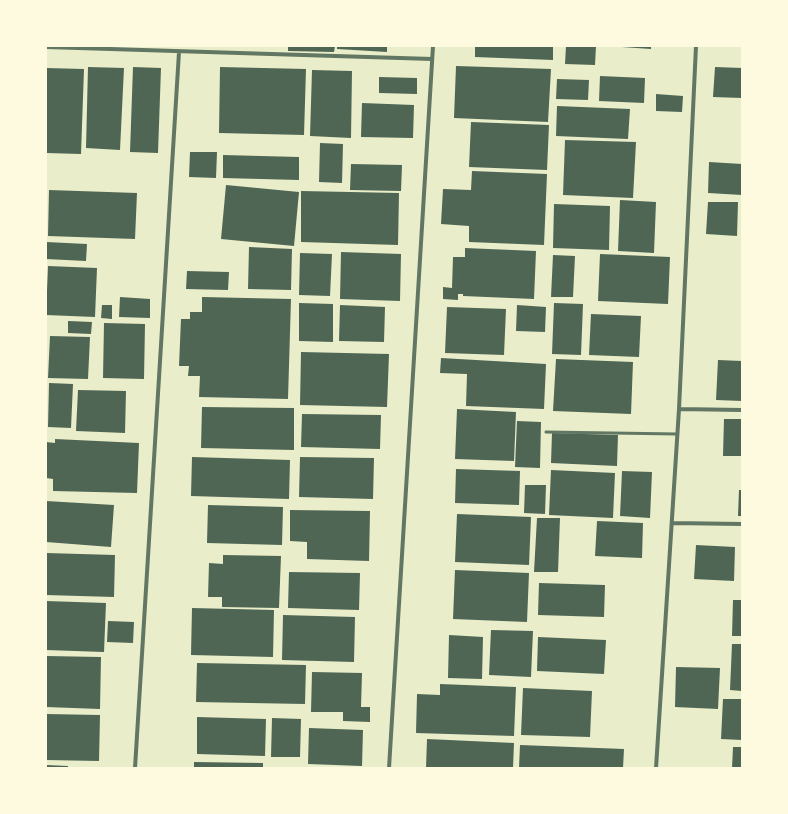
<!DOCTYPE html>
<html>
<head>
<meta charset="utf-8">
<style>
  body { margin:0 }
  #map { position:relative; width:788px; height:814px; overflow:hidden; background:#e9edc9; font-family:"DM Sans",sans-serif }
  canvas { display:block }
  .frame { position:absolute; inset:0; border:47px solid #fefae0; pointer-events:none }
</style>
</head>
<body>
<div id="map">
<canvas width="788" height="814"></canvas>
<div class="frame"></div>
</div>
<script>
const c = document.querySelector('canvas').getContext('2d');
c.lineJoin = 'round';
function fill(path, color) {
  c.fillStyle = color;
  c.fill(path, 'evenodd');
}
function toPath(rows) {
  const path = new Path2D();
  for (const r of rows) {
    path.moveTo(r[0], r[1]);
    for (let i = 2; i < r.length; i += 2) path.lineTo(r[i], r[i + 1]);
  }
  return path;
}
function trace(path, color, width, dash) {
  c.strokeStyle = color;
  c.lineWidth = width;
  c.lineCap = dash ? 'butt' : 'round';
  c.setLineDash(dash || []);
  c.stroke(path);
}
const building = toPath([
  [288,46,335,46,334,52,288,51],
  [337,46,387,46,387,52,337,49],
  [475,46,553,46,553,60,475,57],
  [566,46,596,46,595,65,565,64],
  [607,46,651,46,651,49],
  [456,66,551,69,548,122,454,118],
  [88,67,124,68,120,150,86,148],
  [133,67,161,68,158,153,130,152],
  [220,67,306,69,304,135,219,133],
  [715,67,742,68,742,98,713,97],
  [46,68,84,69,81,154,46,153],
  [312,70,352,71,351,138,310,136],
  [600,76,645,78,644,103,599,101],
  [379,77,417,78,417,94,379,93],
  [557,79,589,80,588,100,556,99],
  [656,94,683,96,682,112,656,111],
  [362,103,414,105,413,138,361,137],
  [557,106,630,109,628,139,556,136],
  [471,122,549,125,547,170,469,167],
  [565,140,636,142,633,198,563,195],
  [320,143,343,144,342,183,319,182],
  [190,152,217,152,216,178,189,177],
  [223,155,299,157,299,180,223,178],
  [709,162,742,164,742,195,708,193],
  [351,164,402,165,401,191,350,190],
  [472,171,547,174,544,245,469,242,469,226,441,224,443,189,471,190],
  [226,185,299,192,294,246,221,239],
  [49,190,137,193,135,239,48,236],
  [301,191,399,193,398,245,301,242],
  [620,200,656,202,654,253,618,251],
  [708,202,738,202,737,236,706,234],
  [554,204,610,206,609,250,553,248],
  [46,242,87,244,86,261,46,259],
  [249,247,292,249,291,290,248,289],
  [465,248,536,251,534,299,463,296,463,294,458,294,458,300,443,299,443,287,452,288,453,257,465,257],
  [341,252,401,254,400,301,340,299],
  [300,253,332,254,330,296,299,295],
  [600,254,670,257,668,304,598,301],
  [553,255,575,256,573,297,551,297],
  [48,266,97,268,95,317,46,315],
  [187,271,229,272,228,290,186,289],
  [120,297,150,299,150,318,119,317],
  [202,297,291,299,288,399,199,397,200,376,188,376,189,366,179,366,181,319,190,319,190,312,202,312],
  [299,303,333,304,333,342,299,341],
  [554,303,583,304,581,355,552,354],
  [102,305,112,305,112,319,101,318],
  [340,305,385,307,384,342,339,341],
  [517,305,546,307,545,332,516,331],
  [447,307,506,309,504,355,445,353],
  [591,314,641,316,639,357,589,355],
  [68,321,92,322,91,334,68,333],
  [104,323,145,324,144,379,103,378],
  [50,336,90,337,88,379,48,378],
  [301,352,389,354,387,407,300,405],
  [441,358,546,364,544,409,466,406,467,374,440,373],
  [556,359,633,362,631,414,553,411],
  [718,360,742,361,742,401,716,400],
  [49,383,73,384,71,428,48,427],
  [78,390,126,391,125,433,76,431],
  [202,407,294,408,294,450,201,448],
  [457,409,516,412,514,461,455,459],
  [302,414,381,415,380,449,301,447],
  [724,419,742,419,742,456,723,456],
  [517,421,541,422,540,468,515,467],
  [552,433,618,435,617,466,551,463],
  [55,439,139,443,137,493,53,491,53,479,46,478,46,442,55,443],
  [192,457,290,460,289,499,191,496],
  [300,457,374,458,373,499,299,497],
  [456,469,520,471,519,505,455,503],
  [551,470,615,473,613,518,549,515],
  [622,471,652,472,650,518,620,516],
  [525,485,546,485,545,514,524,513],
  [739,490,742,490,742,516,738,516],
  [46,501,114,505,111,547,46,542],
  [208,505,283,507,282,545,207,543],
  [290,510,370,511,369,561,307,559,307,542,290,541],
  [457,514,531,517,529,565,455,562],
  [537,518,560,518,558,572,534,572],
  [597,521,643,523,642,558,595,556],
  [696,545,735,547,734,581,694,579],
  [46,553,115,555,114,597,46,595],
  [223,555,281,556,279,608,222,607,222,597,208,597,209,563,223,564],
  [455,570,529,573,527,622,453,619],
  [289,572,360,573,359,610,288,608],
  [539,583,605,585,604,617,538,615],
  [733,600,742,600,742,636,732,636],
  [46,601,106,603,104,652,46,650],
  [192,608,274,610,273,657,191,655],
  [283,615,355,617,354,662,282,660],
  [108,621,134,622,133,643,107,642],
  [491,630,533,631,531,677,489,675],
  [449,635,483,637,482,679,448,678],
  [538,637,606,640,604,674,537,671],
  [732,644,742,644,742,691,730,690],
  [46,656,101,657,100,709,46,707],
  [197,663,306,665,305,704,196,702],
  [676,667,720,668,718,709,675,707],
  [312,672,362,673,361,707,370,707,370,722,343,721,343,712,311,712],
  [440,684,516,687,514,736,416,733,417,694,440,695],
  [523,688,592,691,590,737,521,735],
  [723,699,742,699,742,740,721,739],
  [46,714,100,715,99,761,46,760],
  [197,717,266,719,265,756,197,754],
  [272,718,301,719,300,757,271,757],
  [309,728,363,730,362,766,308,764],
  [427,739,514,743,513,768,426,768],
  [520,745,624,749,623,768,519,768],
  [733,747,742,747,742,768,732,768],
  [194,762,263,763,263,768,194,768],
  [46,765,68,766,68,768,46,768]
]);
const service = toPath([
  [546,432,677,434]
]);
const minor = toPath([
  [46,47,432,59],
  [679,409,742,410],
  [672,523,742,524],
  [135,768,179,52],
  [389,768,433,46],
  [656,768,679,409,696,46]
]);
fill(building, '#4f6655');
trace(service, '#617663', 3);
trace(minor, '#617663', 4);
</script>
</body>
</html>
